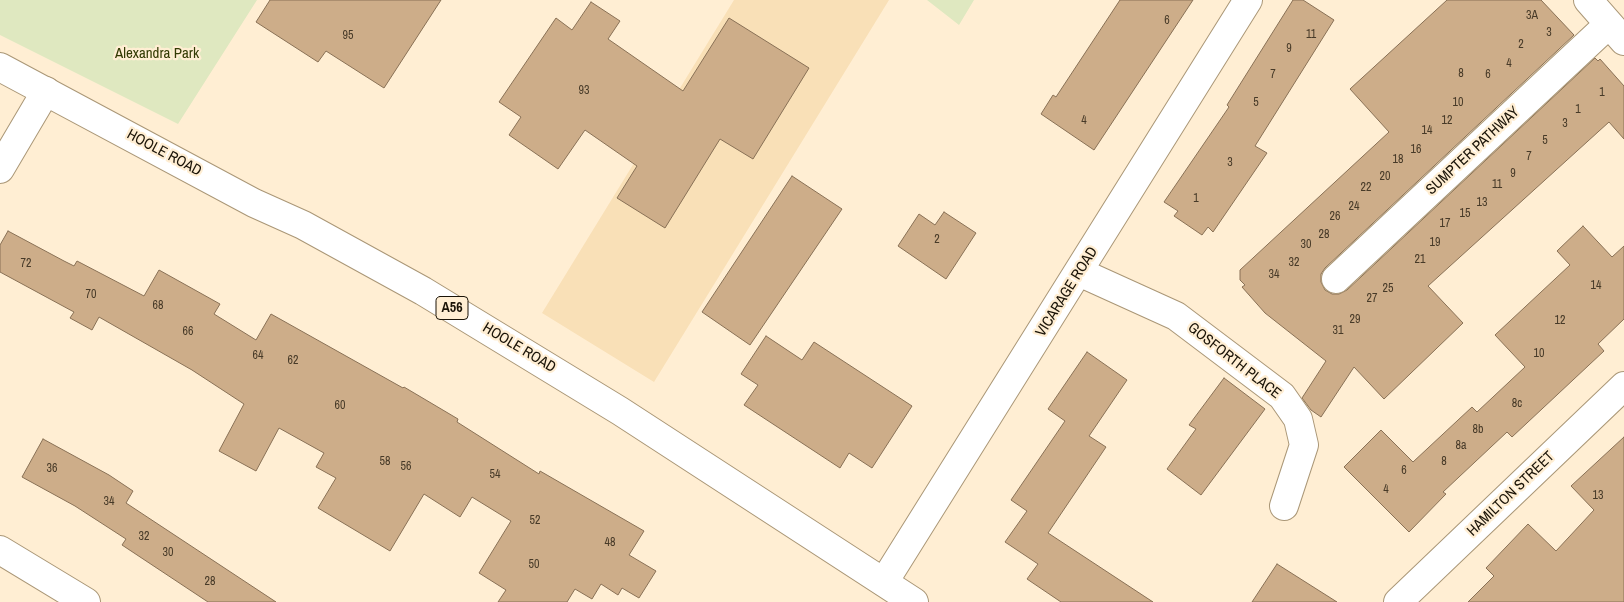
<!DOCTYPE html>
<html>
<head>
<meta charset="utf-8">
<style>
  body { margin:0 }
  canvas { display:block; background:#ffeed3 }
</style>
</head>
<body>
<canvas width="1624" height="602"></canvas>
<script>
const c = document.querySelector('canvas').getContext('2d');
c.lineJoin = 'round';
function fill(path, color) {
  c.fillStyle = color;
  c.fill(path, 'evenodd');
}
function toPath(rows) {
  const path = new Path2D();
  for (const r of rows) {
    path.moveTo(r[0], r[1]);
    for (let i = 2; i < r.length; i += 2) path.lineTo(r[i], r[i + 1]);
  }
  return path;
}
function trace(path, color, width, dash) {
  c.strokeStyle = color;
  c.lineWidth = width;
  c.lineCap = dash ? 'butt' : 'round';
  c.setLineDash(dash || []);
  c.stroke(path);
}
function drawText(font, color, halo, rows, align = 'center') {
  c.font = font + ' "Archivo Narrow",sans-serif';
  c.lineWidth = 4.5;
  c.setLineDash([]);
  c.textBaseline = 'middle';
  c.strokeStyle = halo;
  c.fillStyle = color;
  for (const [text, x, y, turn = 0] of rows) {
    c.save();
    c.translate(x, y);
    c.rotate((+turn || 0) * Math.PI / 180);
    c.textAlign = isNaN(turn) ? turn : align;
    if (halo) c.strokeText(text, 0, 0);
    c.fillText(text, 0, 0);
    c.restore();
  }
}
const built = toPath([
  [734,0,889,0,654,382,542,313]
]);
const green = toPath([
  [0,0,257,0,178,124,0,35],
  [927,0,974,0,959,25]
]);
const building = toPath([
  [270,0,441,0,384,88,326,51,318,62,256,22,270,0],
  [1120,0,1193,0,1094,150,1041,114,1053,95,1056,97,1120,0],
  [1293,0,1303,0,1334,20,1255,146,1267,153,1213,232,1208,227,1202,235,1174,216,1178,211,1164,202,1229,107,1227,105,1293,0],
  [1447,0,1541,0,1574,35,1325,268,1321,274,1321,282,1325,290,1332,294,1339,294,1347,290,1595,58,1598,61,1600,59,1624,86,1624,139,1609,122,1428,286,1463,323,1384,399,1354,367,1321,417,1311,410,1302,398,1326,361,1265,313,1242,287,1245,285,1240,280,1240,270,1389,132,1350,89,1447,0],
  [591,2,620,21,608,39,683,91,729,18,809,68,753,159,720,139,665,228,617,198,637,166,585,130,558,169,509,135,521,117,499,102,556,18,572,30,591,2],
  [792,176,842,209,750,345,702,312,792,176],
  [944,212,976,233,946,279,898,246,919,214,935,225,944,212],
  [1583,226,1612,257,1624,246,1624,319,1598,344,1604,351,1512,437,1507,432,1443,492,1446,494,1409,532,1344,467,1381,430,1413,462,1472,407,1477,412,1525,367,1495,335,1570,265,1557,251,1583,226],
  [8,231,64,261,74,266,77,261,144,296,159,270,220,304,214,314,256,340,271,314,403,388,404,387,458,419,457,422,539,474,540,471,644,531,629,555,656,571,639,598,622,588,618,595,601,584,592,599,575,589,567,602,498,602,506,590,479,573,511,521,472,497,460,517,424,494,390,551,318,508,336,478,316,467,324,453,279,428,256,471,219,451,244,404,192,370,99,317,92,330,70,318,74,312,0,272,0,245,8,231],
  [766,336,802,360,814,342,912,406,872,468,849,453,840,468,744,405,758,385,741,374,766,336],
  [1087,352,1127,380,1089,436,1106,447,1048,533,1153,602,1061,602,1027,579,1038,564,1005,542,1027,511,1011,500,1065,421,1048,409,1087,352],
  [1224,378,1265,409,1201,495,1167,469,1196,429,1189,425,1224,378],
  [1624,437,1624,602,1468,602,1494,576,1486,568,1528,524,1556,551,1594,510,1571,486,1624,437],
  [43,439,109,475,133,491,126,503,276,602,208,602,122,545,126,539,75,506,22,477,43,439],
  [1277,564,1337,602,1252,602,1277,564]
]);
const street = toPath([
  [1588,0,1624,41],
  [0,169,46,91],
  [1079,272,1176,316,1282,396,1298,419,1304,445,1284,506],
  [1336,279,1609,24],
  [0,550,86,602],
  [884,582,1248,0],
  [1398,602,1624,386]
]);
const highway = toPath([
  [0,67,254,203,303,225,423,291,620,411,914,602]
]);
const numberNames = [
  ["3A",1532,16],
  ["6",1167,21],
  ["3",1549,33],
  ["11",1311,35],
  ["95",348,36],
  ["2",1521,45],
  ["9",1289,49],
  ["4",1509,64],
  ["8",1461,74],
  ["7",1273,75],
  ["6",1488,75],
  ["93",584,91],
  ["1",1602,93],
  ["5",1256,103],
  ["10",1458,103],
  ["1",1578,110],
  ["4",1084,121],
  ["12",1447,121],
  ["3",1565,124],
  ["14",1427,131],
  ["5",1545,141],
  ["16",1416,150],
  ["7",1529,157],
  ["18",1398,160],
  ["3",1230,163],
  ["9",1513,174],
  ["20",1385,177],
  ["11",1497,185],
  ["22",1366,188],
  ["1",1196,199],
  ["13",1482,203],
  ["24",1354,207],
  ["15",1465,214],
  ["26",1335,217],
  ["17",1445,224],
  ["28",1324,235],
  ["2",937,240],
  ["19",1435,243],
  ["30",1306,245],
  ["21",1420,260],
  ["32",1294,263],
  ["72",26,264],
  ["34",1274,275],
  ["14",1596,286],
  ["25",1388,289],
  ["70",91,295],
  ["27",1372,299],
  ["68",158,306],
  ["29",1355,320],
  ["12",1560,321],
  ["31",1338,331],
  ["66",188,332],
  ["10",1539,354],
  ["64",258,356],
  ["62",293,361],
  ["8c",1517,404],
  ["60",340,406],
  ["8b",1478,430],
  ["8a",1461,446],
  ["58",385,462],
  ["8",1444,462],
  ["56",406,467],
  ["36",52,469],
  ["6",1404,471],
  ["54",495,475],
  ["4",1386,490],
  ["13",1598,496],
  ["34",109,502],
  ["52",535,521],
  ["32",144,537],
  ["48",610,543],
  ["30",168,553],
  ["50",534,565],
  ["28",210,582]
];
const shields = [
  [452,308,32]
];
const shieldNames = [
  ["A56",452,308]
];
const parkNames = [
  ["Alexandra Park",157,54]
];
const streetNames = [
  ["SUMPTER PATHWAY",1473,151,-43],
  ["HOOLE ROAD",164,153,28],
  ["VICARAGE ROAD",1067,292,-58],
  ["HOOLE ROAD",519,348,31],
  ["GOSFORTH PLACE",1234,361,38],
  ["HAMILTON STREET",1511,494,-44]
];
fill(built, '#f9e0b7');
fill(green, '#dfe8c0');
fill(building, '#cdad89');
trace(building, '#897156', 1);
trace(street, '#aa9777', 30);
trace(highway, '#aa9777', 30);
trace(street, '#fff', 28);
trace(highway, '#fff', 28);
drawText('12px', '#473a28', null, numberNames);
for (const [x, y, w] of shields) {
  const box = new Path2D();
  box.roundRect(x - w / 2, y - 11.5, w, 23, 4);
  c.fillStyle = '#ffeed3';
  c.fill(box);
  trace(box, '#1a1307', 1);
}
drawText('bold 14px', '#1a1307', null, shieldNames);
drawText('15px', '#323a03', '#ffeed3', parkNames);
drawText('15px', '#1a1307', '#ffeed3', streetNames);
</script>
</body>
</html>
